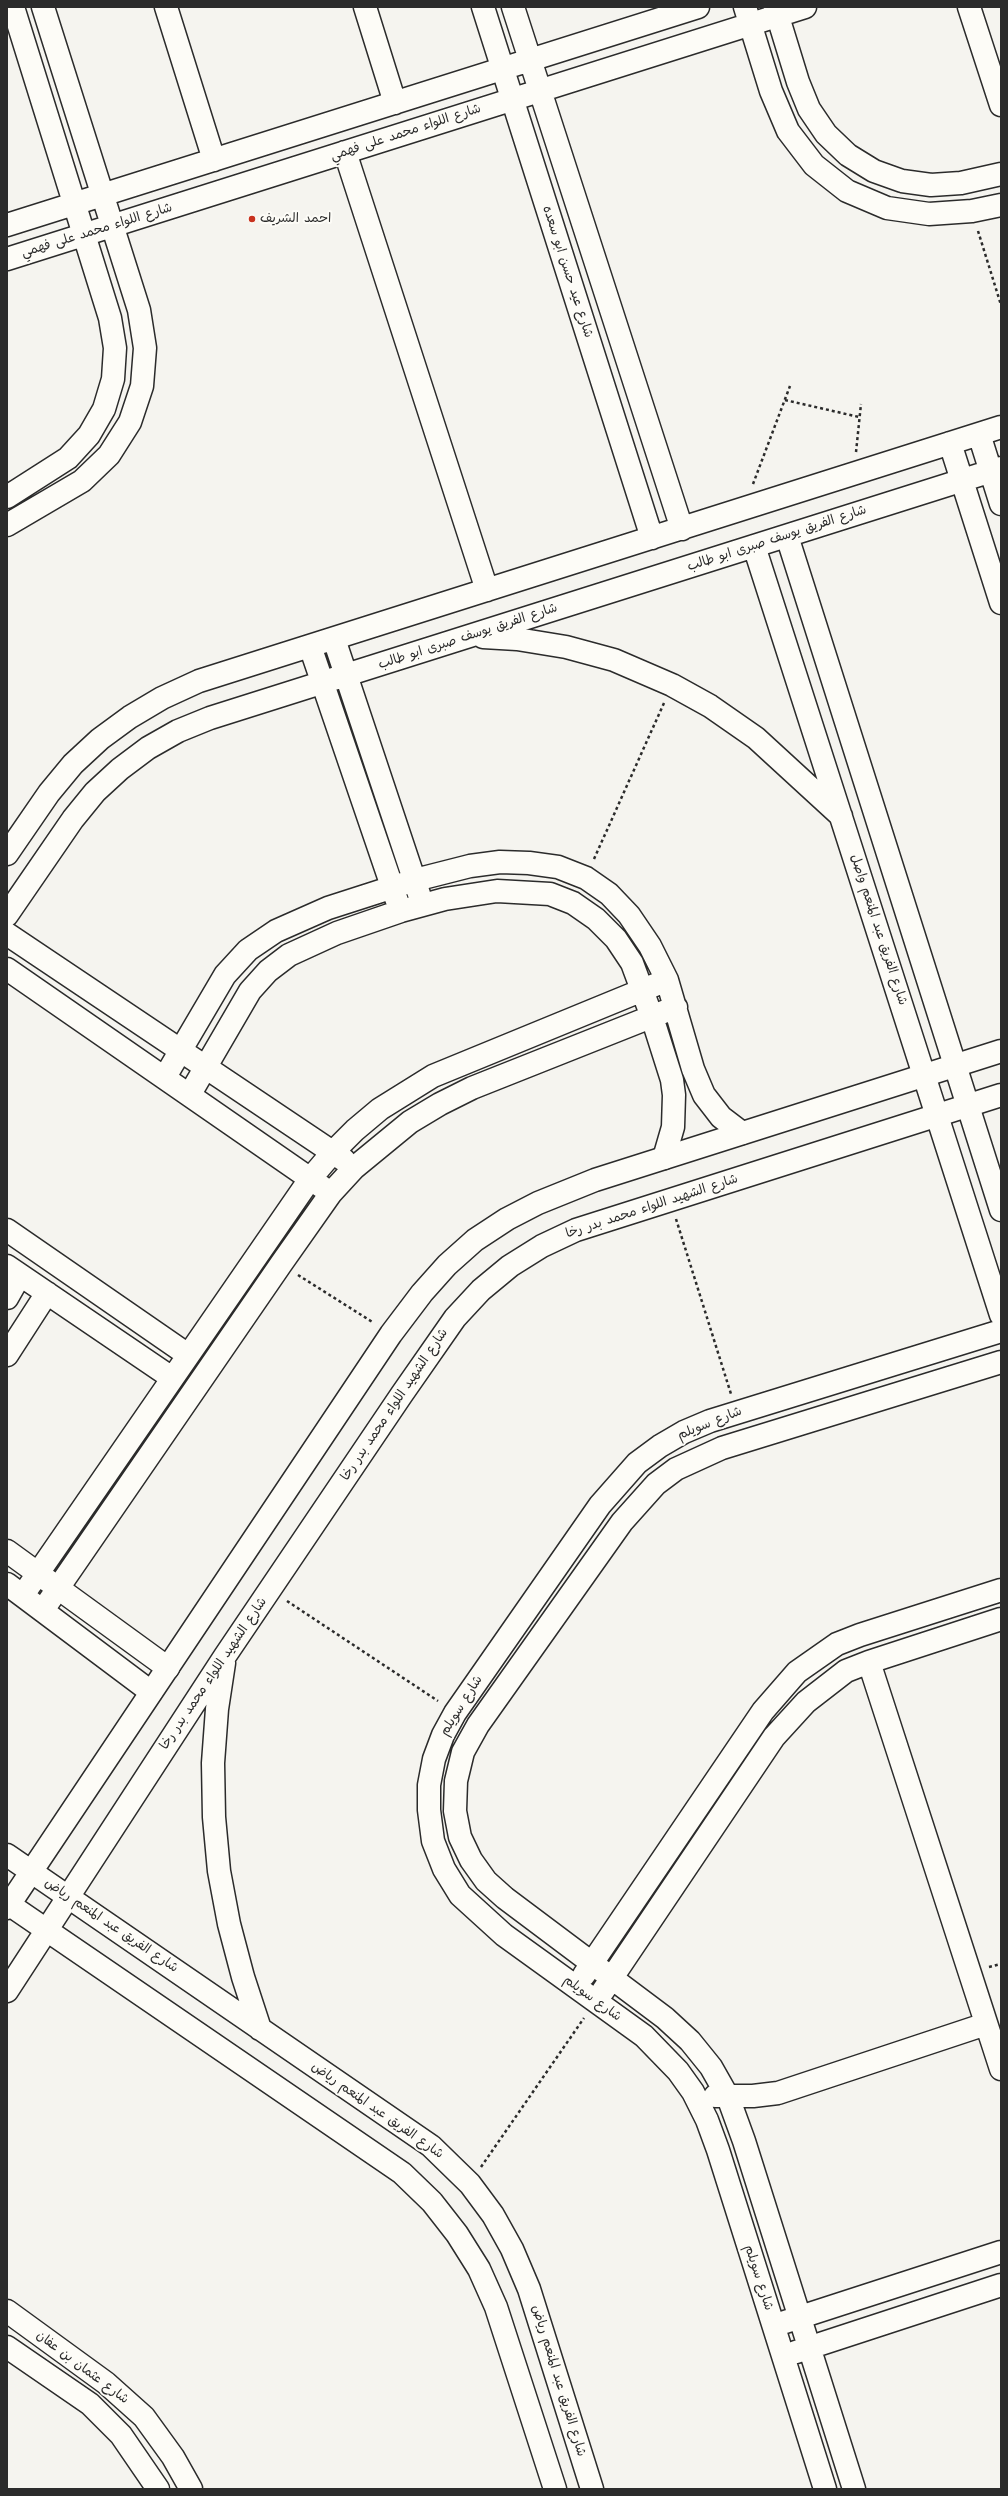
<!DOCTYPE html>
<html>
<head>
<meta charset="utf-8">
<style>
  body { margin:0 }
  #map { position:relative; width:1008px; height:2496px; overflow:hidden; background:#f5f4ef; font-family:"Architects Daughter",sans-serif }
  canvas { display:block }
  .frame { position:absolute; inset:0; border:8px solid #2b2b2b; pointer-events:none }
</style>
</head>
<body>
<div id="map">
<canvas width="1008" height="2496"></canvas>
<div class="frame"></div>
</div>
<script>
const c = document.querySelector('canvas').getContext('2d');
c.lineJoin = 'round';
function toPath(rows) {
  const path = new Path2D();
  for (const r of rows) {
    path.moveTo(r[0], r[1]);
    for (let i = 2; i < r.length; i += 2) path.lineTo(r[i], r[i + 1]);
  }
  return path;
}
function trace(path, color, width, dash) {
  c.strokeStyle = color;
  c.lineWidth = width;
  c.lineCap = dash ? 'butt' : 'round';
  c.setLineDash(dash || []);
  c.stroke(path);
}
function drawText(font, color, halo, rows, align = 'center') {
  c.font = font + ' "Architects Daughter","Playpen Sans Arabic",sans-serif';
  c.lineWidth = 4;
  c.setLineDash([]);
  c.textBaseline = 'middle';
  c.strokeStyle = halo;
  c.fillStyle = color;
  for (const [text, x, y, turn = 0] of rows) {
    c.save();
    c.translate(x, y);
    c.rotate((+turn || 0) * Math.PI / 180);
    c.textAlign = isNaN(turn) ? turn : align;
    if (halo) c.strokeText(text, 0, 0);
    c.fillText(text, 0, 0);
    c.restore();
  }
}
const path = toPath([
  [978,231,1001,305],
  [785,400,859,417],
  [856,452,861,404],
  [753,484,790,386],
  [594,859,664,703],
  [676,1219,731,1394],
  [298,1275,374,1323],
  [287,1601,438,1701],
  [989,1967,1001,1964],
  [481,2167,584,2018]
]);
const minor = toPath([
  [166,7,214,160],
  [365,7,395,103],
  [483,7,652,538],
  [513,7,682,529],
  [745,7,771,91,788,131,814,165,847,191,887,208,929,214,972,211,1001,205],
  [775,7,798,82,809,109,826,134,848,155,874,171,902,181,931,185,961,183,1001,174],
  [969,7,1001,105],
  [345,152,487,590],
  [7,225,698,7],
  [7,259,805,7],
  [979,434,1001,504],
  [950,443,1001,603],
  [7,497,68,458,89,435,104,409,113,379,115,348,110,318,13,7],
  [7,525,82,481,109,455,130,422,142,386,145,348,139,310,43,7],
  [787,536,1001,1210],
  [754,546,1001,1315],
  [483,637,517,639,566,647,614,660,672,685,710,706,756,738,841,816],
  [334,639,419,894],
  [310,646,397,901],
  [7,854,49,793,73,764,100,739,130,717,162,698,199,681,1001,427],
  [7,915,73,819,95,792,120,769,148,748,178,731,210,718,1001,468],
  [7,934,344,1160],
  [7,969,322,1187],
  [165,1077,225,975,248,950,276,931,328,908,415,880,470,866,500,862,529,863,558,867,586,878,609,894,629,915,650,946,667,980,693,1069,704,1095,721,1117,742,1133],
  [190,1094,250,991,268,971,289,955,337,933,401,911,445,899,497,891,550,894,573,903,596,919,616,939,632,963,652,1017,672,1080,674,1095,673,1127,664,1158],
  [7,1230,188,1355],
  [7,1266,172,1378],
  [7,1298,20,1275],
  [7,1355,47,1293],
  [7,1551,168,1668],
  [7,1584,151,1692],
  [23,1595,310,1179,333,1152,355,1130,380,1109,433,1076,667,980],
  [43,1610,281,1264,331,1193,354,1168,410,1122,440,1104,472,1088,676,1007],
  [869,1662,1001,2069],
  [584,1975,763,1711,797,1672,837,1644,860,1635,1001,1590],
  [603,1991,774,1737,806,1702,846,1671,869,1662,1001,1619],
  [715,2096,753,2096,778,2093,986,2024],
  [7,2311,106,2383,144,2417,173,2457,191,2489],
  [785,2322,1001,2252],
  [7,2347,90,2404,121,2435,158,2489],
  [796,2352,1001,2285],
  [825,2489,718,2150,707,2120,693,2092,678,2071,644,2036,504,1935,460,1895,444,1869,433,1841,429,1810,429,1785,434,1759,443,1735,455,1713,600,1505,637,1463,660,1446,684,1432,710,1421,1001,1331],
  [854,2489,744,2141,728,2097,711,2067,690,2041,665,2018,505,1898,486,1881,471,1860,460,1837,455,1811,456,1781,463,1752,478,1725,622,1522,656,1484,676,1469,722,1448,1001,1362]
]);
const tertiary = toPath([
  [224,1663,217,1709,213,1763,214,1817,219,1871,229,1924,243,1977,260,2029],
  [7,1855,431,2146,470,2184,493,2215,512,2249,529,2289,592,2489],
  [7,1903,402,2173,432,2202,457,2234,479,2269,496,2307,555,2489],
  [7,1908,391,1334,422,1293,447,1265,475,1240,507,1219,538,1203,595,1180,1001,1051],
  [7,1991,225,1656,402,1394,455,1318,481,1290,510,1266,542,1246,576,1230,1001,1095]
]);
const markers = [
  [252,219,4,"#c8321e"]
];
const streetNames = [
  ["شارع اللواء محمد على فهمي",406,133,-18],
  ["شارع اللواء محمد على فهمي",97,231,-17],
  ["شارع عيد حسن ابو سعده",567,272,72],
  ["شارع الفريق يوسف صبرى ابو طالب",777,539,-18],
  ["شارع الفريق يوسف صبرى ابو طالب",468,637,-18],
  ["شارع الفريق عبد المنعم واصل",878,930,72],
  ["شارع الشهيد اللواء محمد بدر رخا",652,1207,-18],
  ["شارع الشهيد اللواء محمد بدر رخا",395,1405,-56],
  ["شارع سويلم",710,1424,-22],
  ["شارع الشهيد اللواء محمد بدر رخا",214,1674,-56],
  ["شارع سويلم",462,1706,-58],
  ["شارع الفريق عبد المنعم رياض",111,1926,34],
  ["شارع سويلم",592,1999,36],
  ["شارع الفريق عبد المنعم رياض",377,2111,35],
  ["شارع سويلم",758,2278,72],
  ["شارع عثمان بن عفان",82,2368,37],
  ["شارع الفريق عبد المنعم رياض",558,2381,73]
];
const poiNames = [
  ["احمد الشريف",260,219]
];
trace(minor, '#2b2b2b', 25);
trace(tertiary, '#2b2b2b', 25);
trace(path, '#2b2b2b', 2.5, [3, 3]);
trace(minor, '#fdfcf7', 22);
trace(tertiary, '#fdfcf7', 22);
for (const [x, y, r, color] of markers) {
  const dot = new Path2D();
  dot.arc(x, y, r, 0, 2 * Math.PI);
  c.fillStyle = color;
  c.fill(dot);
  trace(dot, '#fdfcf7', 1.5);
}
drawText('13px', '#2b2b2b', '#fdfcf7', streetNames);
drawText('13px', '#2b2b2b', '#fdfcf7', poiNames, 'left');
</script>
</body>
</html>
